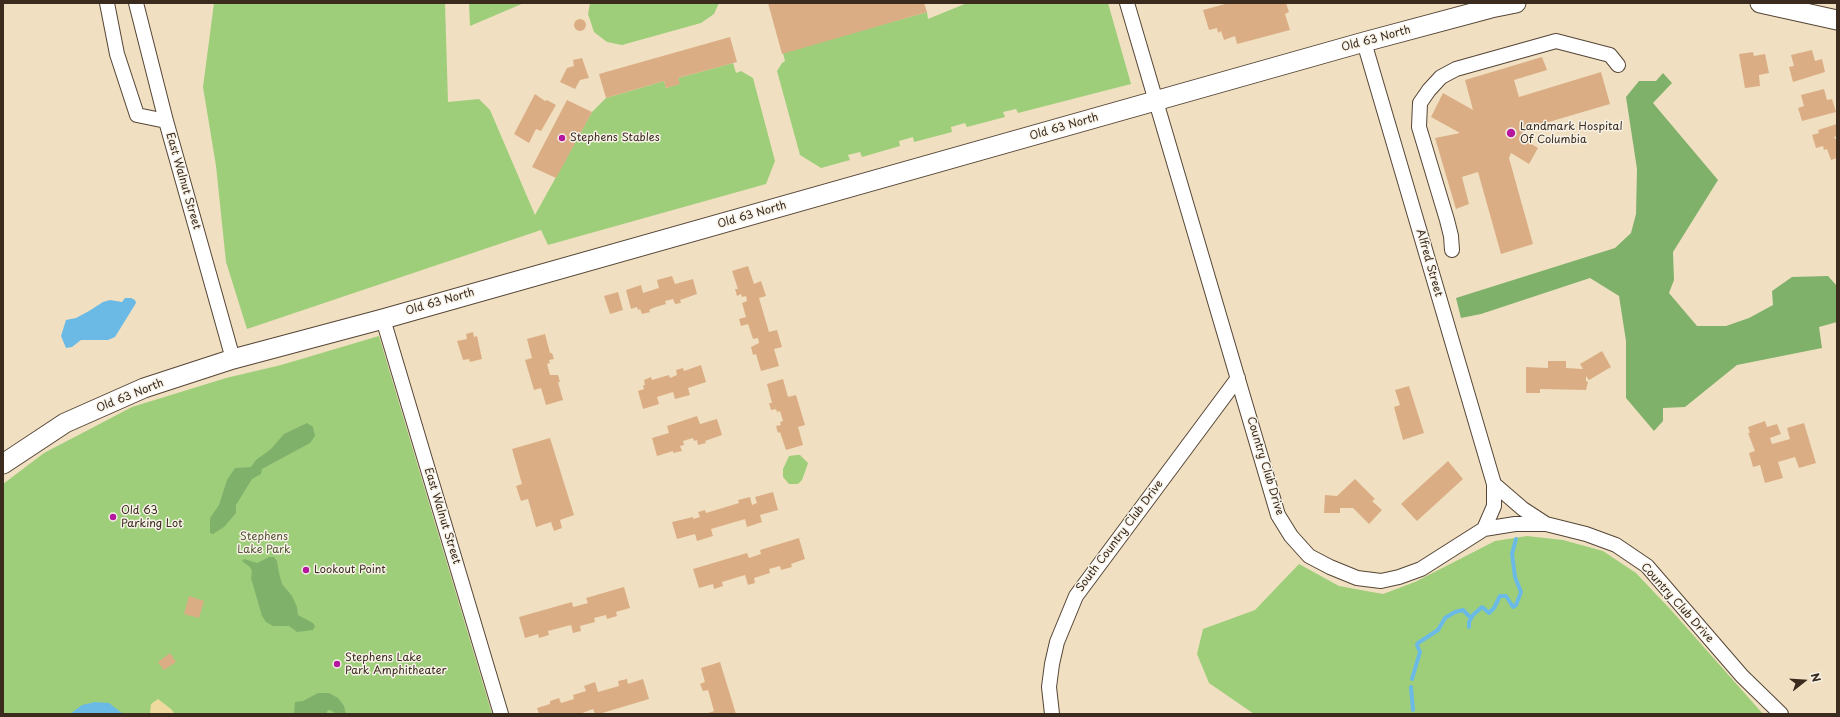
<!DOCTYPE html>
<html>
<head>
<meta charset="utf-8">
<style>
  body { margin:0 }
  #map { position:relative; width:1840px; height:717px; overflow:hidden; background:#f0e0c1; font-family:"Playpen Sans",sans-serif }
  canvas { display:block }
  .frame { position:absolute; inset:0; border:4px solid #3b2a1e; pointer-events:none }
  .north { position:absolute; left:1784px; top:661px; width:40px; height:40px; -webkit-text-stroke:3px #f7f3e8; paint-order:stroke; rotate:73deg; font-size:11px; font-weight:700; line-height:16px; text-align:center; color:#3b2a1e }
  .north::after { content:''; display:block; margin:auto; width:14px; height:18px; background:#3b2a1e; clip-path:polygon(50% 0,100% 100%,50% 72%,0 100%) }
</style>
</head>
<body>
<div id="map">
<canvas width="1840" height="717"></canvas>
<div class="frame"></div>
<div class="north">N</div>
</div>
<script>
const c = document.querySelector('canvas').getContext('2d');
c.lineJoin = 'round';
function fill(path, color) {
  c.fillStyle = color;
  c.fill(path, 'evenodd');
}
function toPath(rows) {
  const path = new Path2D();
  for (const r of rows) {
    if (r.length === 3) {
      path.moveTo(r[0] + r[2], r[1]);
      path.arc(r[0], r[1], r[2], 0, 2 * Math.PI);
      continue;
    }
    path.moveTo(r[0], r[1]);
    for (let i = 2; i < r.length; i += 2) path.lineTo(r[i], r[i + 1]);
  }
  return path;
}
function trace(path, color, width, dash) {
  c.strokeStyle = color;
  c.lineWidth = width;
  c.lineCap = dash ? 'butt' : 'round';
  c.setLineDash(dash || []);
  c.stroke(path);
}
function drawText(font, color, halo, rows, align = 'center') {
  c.font = font + ' "Playpen Sans",sans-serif';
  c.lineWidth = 3;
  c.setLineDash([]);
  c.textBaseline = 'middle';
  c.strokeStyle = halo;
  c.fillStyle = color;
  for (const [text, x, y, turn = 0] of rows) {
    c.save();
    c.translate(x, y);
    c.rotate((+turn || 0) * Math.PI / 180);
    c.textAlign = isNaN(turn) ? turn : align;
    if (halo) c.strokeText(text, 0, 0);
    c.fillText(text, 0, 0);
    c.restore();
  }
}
const green = toPath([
  [214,3,445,3,448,102,479,99,490,110,535,215,592,112,606,98,664,81,666,88,679,84,678,78,733,63,736,73,741,71,753,78,775,161,766,184,548,245,541,230,247,329,226,262,216,166,203,87],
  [469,3,524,3,470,26],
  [590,3,719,3,714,14,701,23,622,45,607,42,594,32,588,14],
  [967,3,1108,3,1131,84,1018,113,1016,109,1003,112,1005,117,967,127,965,123,951,127,952,132,914,142,913,137,899,141,900,146,862,157,860,152,848,155,850,160,821,168,800,155,777,71,782,63,785,61,783,53,927,12,928,19],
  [379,336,492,714,3,714,3,484,44,453,132,407,226,378,281,365],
  [797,455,800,455,808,463,806,469,802,480,798,484,789,484,783,477,783,469,789,456],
  [1527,536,1563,540,1603,551,1636,573,1671,610,1763,714,1254,714,1209,683,1197,654,1203,629,1255,610,1299,564,1339,586,1383,594,1415,582,1495,541]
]);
const forest = toPath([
  [1663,73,1672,83,1653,103,1718,180,1673,252,1674,280,1669,293,1697,326,1726,326,1749,318,1773,305,1772,291,1792,277,1828,276,1837,286,1837,322,1819,327,1822,348,1737,365,1685,407,1663,408,1663,421,1654,431,1626,398,1626,341,1619,296,1590,278,1481,314,1461,318,1456,298,1615,248,1631,233,1636,214,1637,169,1626,97,1639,81,1656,81],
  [307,423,313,427,315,436,310,443,262,469,261,474,252,479,236,505,236,513,224,527,213,534,210,533,210,518,219,505,227,480,235,468,251,467,256,460,271,449,284,434],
  [269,557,274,557,277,561,279,573,282,584,292,596,297,607,298,615,313,623,315,626,313,630,297,632,289,626,273,626,266,622,262,616,251,578,252,571,250,567,242,561,244,559,257,563],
  [318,693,329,693,338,698,344,706,346,714,337,714,330,710,328,710,326,714,294,714,295,702,303,701]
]);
const sand = toPath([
  [158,699,171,709,175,714,150,714,151,704]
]);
const water = toPath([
  [125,298,131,298,135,300,136,303,115,337,108,340,81,340,72,347,66,348,61,336,66,320,76,318,89,311,103,302,110,300,122,302],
  [95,702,109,703,123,714,70,714,82,705]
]);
const stream = toPath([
  [1469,627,1469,622,1473,615,1482,607,1489,613,1494,608,1500,596,1506,596,1513,607,1516,605,1521,592,1515,577,1513,561,1512,554,1516,539],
  [1412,679,1420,652,1417,645,1418,643,1438,630,1445,618,1455,612,1463,610,1471,618],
  [1411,687,1413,710]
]);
const building = toPath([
  [768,3,924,3,927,12,782,54],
  [1229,3,1286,3,1289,12,1285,14,1290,30,1237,44,1235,36,1224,40,1221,31,1218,33,1217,28,1209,30,1203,10],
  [580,25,6],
  [730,37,737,62,678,78,680,84,666,88,664,81,606,98,599,74],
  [1812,50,1815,61,1822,59,1825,72,1793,82,1789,67,1794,66,1791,55],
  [1753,52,1754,56,1765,54,1769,73,1759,75,1760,86,1745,88,1739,54],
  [1542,57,1547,70,1514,80,1519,97,1601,72,1610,104,1525,129,1520,137,1538,148,1529,164,1511,153,1509,158,1533,244,1501,254,1478,172,1462,177,1469,204,1456,209,1435,138,1460,133,1431,117,1443,93,1473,110,1465,80],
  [582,58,589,78,580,80,575,89,560,82,567,68,574,66,573,60],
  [1824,89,1827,100,1832,99,1836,112,1802,121,1798,108,1804,106,1801,95],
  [535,94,545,101,547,100,556,105,541,131,536,129,529,143,514,134],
  [567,100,592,112,556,178,532,167],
  [1837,124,1837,136,1834,137,1835,139,1837,138,1837,158,1831,160,1827,149,1824,150,1823,146,1816,148,1812,135,1819,133,1818,130],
  [748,266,754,284,761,281,766,296,759,298,769,332,777,330,782,347,774,349,779,366,761,371,756,354,753,355,751,347,759,343,758,338,753,339,748,324,741,326,739,319,746,317,742,303,747,301,746,296,742,297,741,294,737,296,735,289,738,289,732,271],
  [672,276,675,284,693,279,697,294,680,300,681,303,675,304,673,299,665,301,666,304,653,308,649,310,650,312,642,314,640,309,638,310,637,307,631,309,626,290,641,285,643,293,659,288,657,280],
  [618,292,623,310,610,314,604,296],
  [473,332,474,337,477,336,482,359,470,362,469,359,463,360,457,341,467,339,466,334],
  [545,334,550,353,552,353,554,359,549,360,550,363,547,364,550,375,558,375,560,382,558,382,563,400,546,405,541,388,534,390,525,360,532,358,527,339],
  [1602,351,1611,367,1589,380,1586,376,1586,381,1588,382,1586,390,1540,389,1540,393,1526,393,1526,367,1548,368,1548,361,1566,361,1566,368,1583,369,1580,364],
  [701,365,706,382,688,388,690,395,675,399,673,392,657,397,659,404,643,409,638,391,644,389,643,385,645,385,644,380,651,377,652,380,669,375,670,378,677,375,676,370,683,368,684,371],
  [783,379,788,397,796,395,805,425,798,427,803,445,786,450,780,432,778,433,776,426,781,425,780,422,783,421,780,411,777,412,776,409,771,410,769,403,772,403,767,384],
  [1409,386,1424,433,1403,440,1394,407,1400,405,1395,390],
  [697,416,700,424,717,419,722,435,705,441,706,443,698,445,697,440,694,441,693,438,683,441,684,445,680,446,682,451,673,453,673,451,657,456,652,438,669,433,667,426],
  [1765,421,1767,427,1777,424,1781,434,1770,438,1772,444,1790,439,1787,428,1804,423,1816,463,1799,468,1795,457,1778,462,1783,478,1765,483,1760,465,1753,467,1749,453,1755,451,1748,433,1750,433,1748,427],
  [550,438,574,515,560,520,562,528,554,531,551,522,536,527,528,499,521,501,516,486,522,484,512,449],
  [1448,461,1463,479,1417,521,1401,504],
  [1355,479,1375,499,1372,501,1382,510,1369,524,1353,508,1340,508,1340,513,1324,513,1325,495,1337,496],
  [773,492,778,510,760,515,762,522,747,527,745,519,711,529,713,536,697,541,695,534,677,539,672,522,693,517,693,519,700,517,698,512,705,510,706,513,739,503,738,500,750,497,752,505,757,503,755,497],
  [799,538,805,559,791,564,792,567,781,570,780,566,769,569,770,573,754,578,755,583,748,585,745,575,722,582,723,586,714,589,713,584,699,588,693,569,747,553,749,558,761,554,760,550],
  [624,587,630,608,616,612,617,616,607,619,606,615,594,618,595,622,580,626,581,631,573,633,571,625,548,631,549,635,539,638,538,634,525,638,519,617,572,602,573,607,588,603,586,598],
  [189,596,204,601,199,618,184,614],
  [170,653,176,662,164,670,158,662],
  [720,662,736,714,705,714,714,711,708,690,703,691,700,684,705,682,701,668],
  [627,679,628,684,643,679,649,699,599,714,595,714,593,709,580,714,539,714,537,708,550,704,550,701,559,698,561,703,574,699,573,695,586,691,584,686,595,682,598,692,619,686,618,681]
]);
const minor = toPath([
  [107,3,117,54,137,115,166,121],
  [136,3,166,121,233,359],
  [1127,3,1278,515,1291,536,1309,556,1330,567,1357,578,1381,581,1399,577,1421,569,1484,529,1515,524,1546,524,1586,534,1616,545,1647,566,1742,676,1781,714],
  [1364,42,1494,484,1494,506,1484,529],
  [1452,250,1451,236,1447,220,1419,127,1420,103,1429,90,1441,77,1456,69,1556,41,1610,55,1618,65],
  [383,319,501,714],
  [1494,484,1523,509,1546,524],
  [1052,714,1049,687,1052,664,1057,642,1076,596,1238,378]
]);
const secondary = toPath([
  [1760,3,1837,20],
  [3,464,65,423,144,388,233,359,383,319,1364,42,1491,8,1516,3]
]);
const markers = [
  [1511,133,5,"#b5179e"],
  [562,138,4,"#b5179e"],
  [113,517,4,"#b5179e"],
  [306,570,4,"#b5179e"],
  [337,664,4,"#b5179e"]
];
const streetNames = [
  ["Old 63 North",1376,39,-15],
  ["Old 63 North",1064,127,-16],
  ["East Walnut Street",183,181,74],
  ["Old 63 North",752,215,-16],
  ["Alfred Street",1429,263,74],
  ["Old 63 North",440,302,-16],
  ["Old 63 North",130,396,-22],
  ["Country Club Drive",1265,466,73],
  ["East Walnut Street",442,516,73],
  ["South Country Club Drive",1120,536,-53],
  ["Country Club Drive",1677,603,48]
];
const poiNames = [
  ["Landmark Hospital",1520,127],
  ["Of Columbia",1520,140],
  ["Stephens Stables",570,138],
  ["Old 63",121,511],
  ["Parking Lot",121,524],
  ["Lookout Point",314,570],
  ["Stephens Lake",345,658],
  ["Park Amphitheater",345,671]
];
const parkNames = [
  ["Stephens",264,537],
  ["Lake Park",264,550]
];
fill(green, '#9fce7b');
fill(forest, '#7fb16b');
fill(sand, '#eeda9e');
fill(water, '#6bbae6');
trace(stream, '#6bbae6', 4);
fill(building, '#dbad84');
trace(minor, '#564536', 16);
trace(secondary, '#564536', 21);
trace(minor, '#fff', 14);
trace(secondary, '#fff', 19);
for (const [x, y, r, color] of markers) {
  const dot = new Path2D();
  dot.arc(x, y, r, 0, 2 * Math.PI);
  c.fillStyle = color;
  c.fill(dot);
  trace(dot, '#f7f3e8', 1.5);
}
drawText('11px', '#3b2a1e', '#f7f3e8', streetNames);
drawText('11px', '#3b2a1e', '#f7f3e8', poiNames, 'left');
drawText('11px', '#545335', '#f7f3e8', parkNames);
</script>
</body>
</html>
